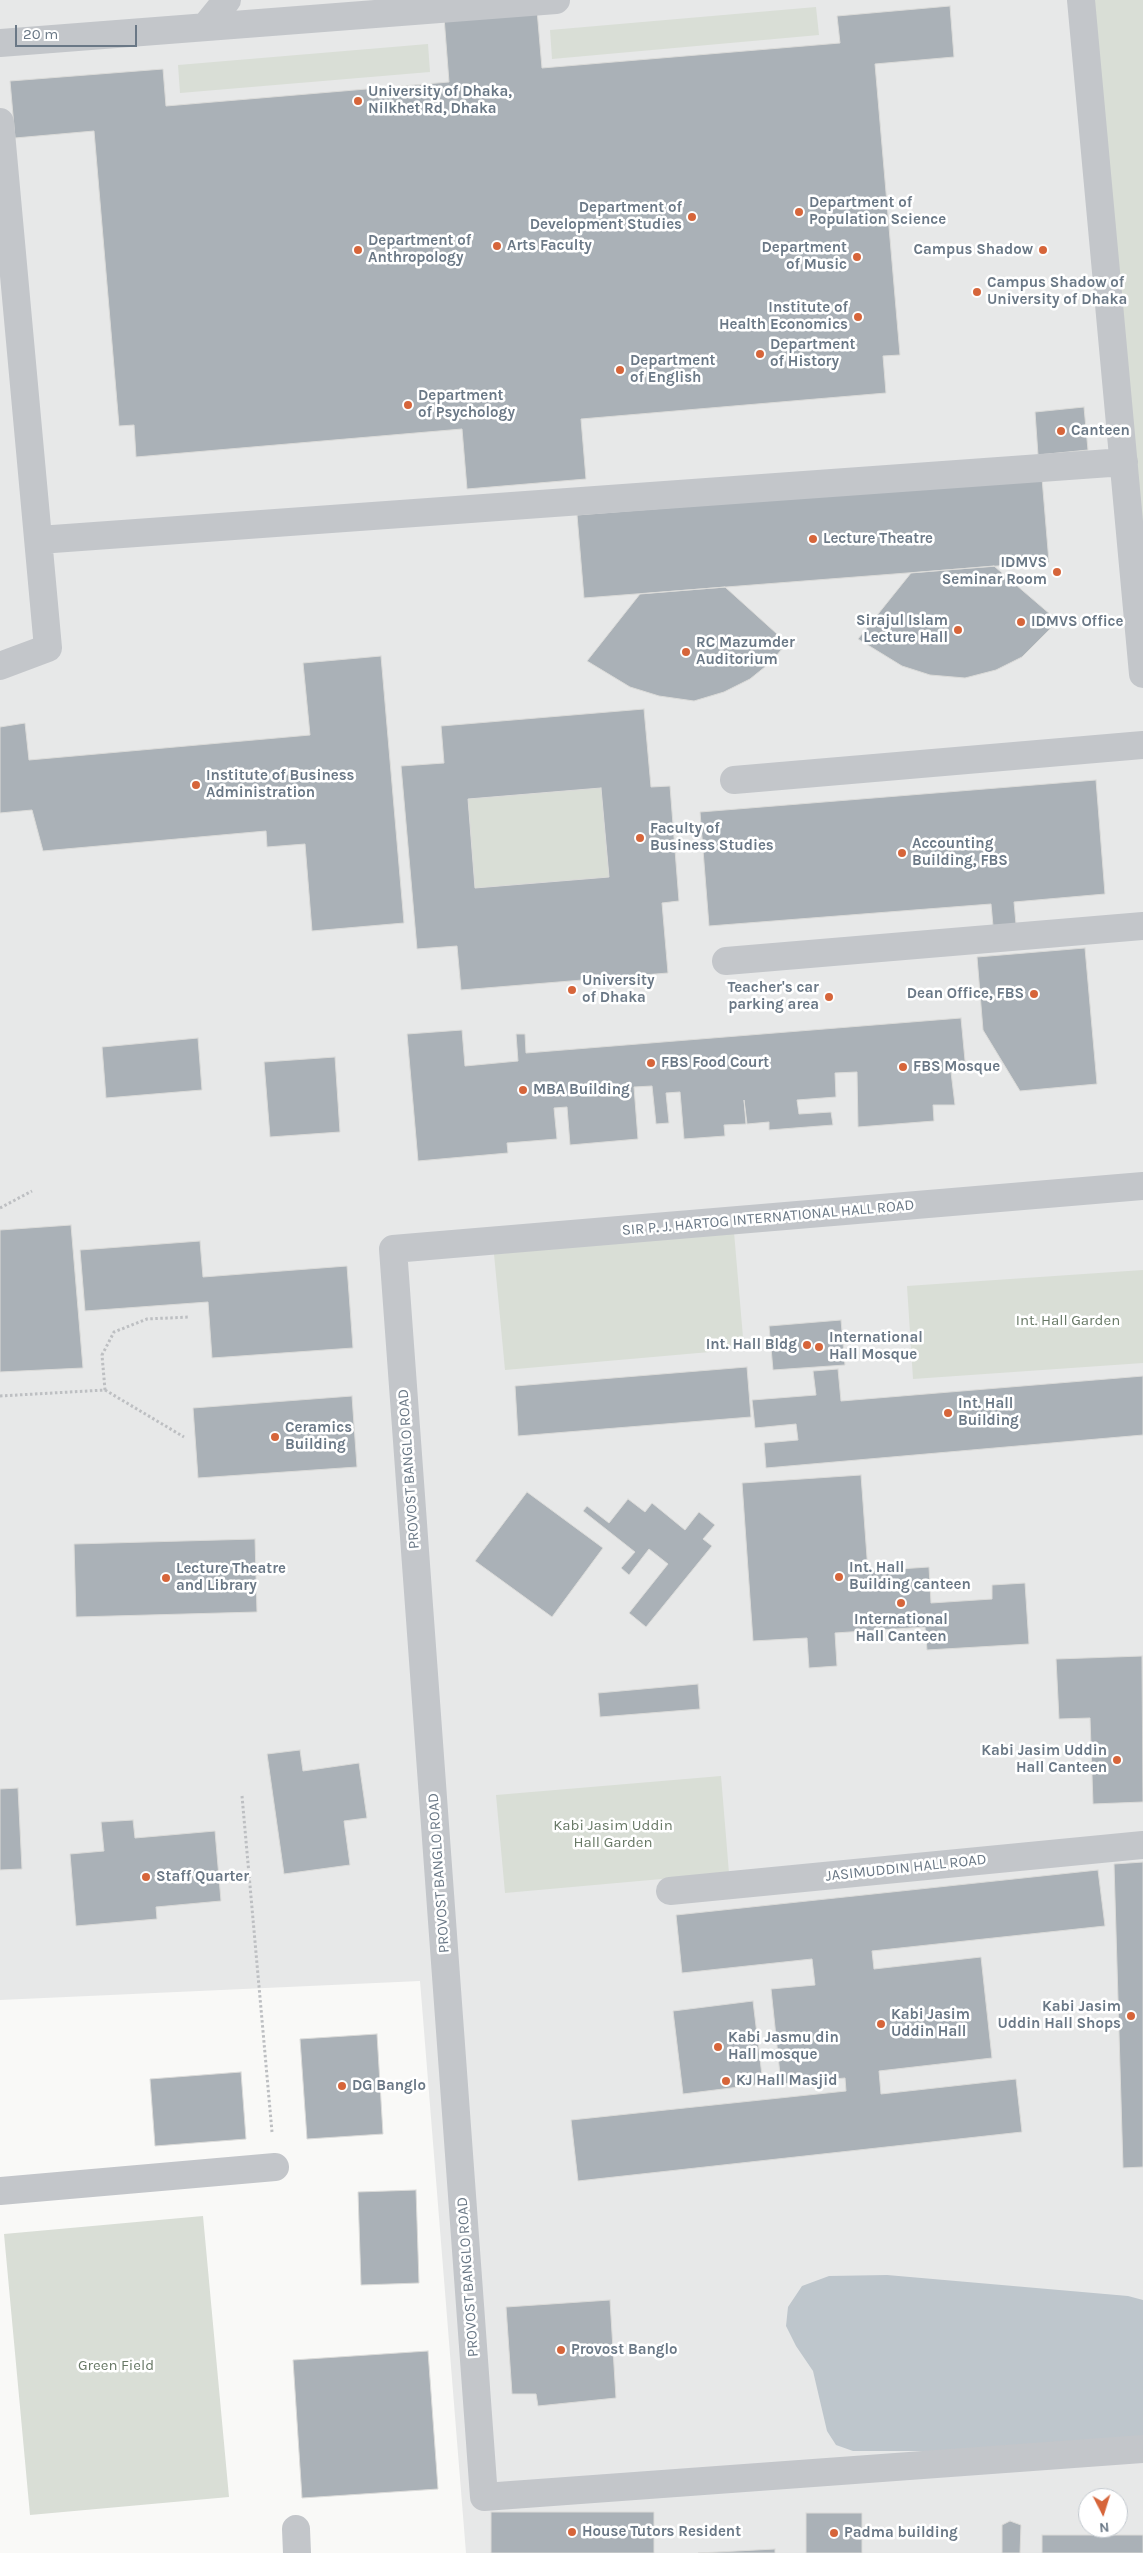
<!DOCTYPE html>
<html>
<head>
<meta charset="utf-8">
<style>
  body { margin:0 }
  #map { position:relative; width:1143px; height:2553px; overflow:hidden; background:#f9f9f7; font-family:Karla,sans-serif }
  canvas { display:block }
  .north { position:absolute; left:1078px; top:2488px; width:50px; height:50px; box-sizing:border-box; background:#fff; border:1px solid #c3c9cf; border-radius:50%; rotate:175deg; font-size:14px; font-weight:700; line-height:20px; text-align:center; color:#6a7886 }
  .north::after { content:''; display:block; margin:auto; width:18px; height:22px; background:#d6653a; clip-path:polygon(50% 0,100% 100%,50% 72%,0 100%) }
  .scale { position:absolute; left:15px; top:25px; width:122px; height:22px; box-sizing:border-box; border:2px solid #6a7886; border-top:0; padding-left:6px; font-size:15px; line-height:18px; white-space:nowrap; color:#6a7886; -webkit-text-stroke:4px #fff; paint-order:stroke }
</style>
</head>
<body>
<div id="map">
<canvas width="1143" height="2553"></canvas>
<div class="north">N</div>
<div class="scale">20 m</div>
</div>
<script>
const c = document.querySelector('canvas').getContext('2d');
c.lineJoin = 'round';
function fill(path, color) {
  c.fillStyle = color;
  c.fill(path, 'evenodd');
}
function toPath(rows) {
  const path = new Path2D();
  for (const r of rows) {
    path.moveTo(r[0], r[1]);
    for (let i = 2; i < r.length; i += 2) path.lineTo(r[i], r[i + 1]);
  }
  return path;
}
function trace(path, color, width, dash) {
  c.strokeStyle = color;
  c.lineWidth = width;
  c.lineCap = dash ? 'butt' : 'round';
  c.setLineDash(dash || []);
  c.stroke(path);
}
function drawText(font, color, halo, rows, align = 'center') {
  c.font = font + ' Karla,sans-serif';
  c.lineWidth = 5;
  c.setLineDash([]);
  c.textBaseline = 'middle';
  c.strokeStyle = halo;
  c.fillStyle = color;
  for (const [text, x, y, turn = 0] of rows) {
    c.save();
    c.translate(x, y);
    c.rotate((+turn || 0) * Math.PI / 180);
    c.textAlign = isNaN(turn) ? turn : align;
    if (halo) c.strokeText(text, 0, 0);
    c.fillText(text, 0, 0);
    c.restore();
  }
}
const built = toPath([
  [0,0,1143,0,1143,2553,466,2553,420,1981,0,2000],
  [1088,2498,1118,2498,1118,2528,1088,2528]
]);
const green = toPath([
  [1083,0,1143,0,1143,582],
  [816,7,819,35,552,59,550,30],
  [428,44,430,72,180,93,178,65],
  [601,788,609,877,475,888,468,799],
  [734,1232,744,1349,505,1370,494,1254],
  [1143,1270,1143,1363,913,1379,907,1286],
  [721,1776,729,1873,505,1893,496,1795],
  [203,2216,229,2497,30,2515,4,2234]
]);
const water = toPath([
  [887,2275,1128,2296,1143,2300,1143,2439,979,2451,853,2451,836,2445,827,2431,813,2371,796,2346,786,2326,788,2307,802,2286,829,2276]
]);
const building = toPath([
  [950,6,954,57,875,64,900,355,883,356,886,393,581,419,586,479,467,489,462,429,136,457,134,425,119,426,94,131,15,138,10,81,163,69,166,106,449,82,444,17,537,10,542,68,840,43,837,16,950,6],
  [1084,407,1088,450,1038,455,1035,412,1084,407],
  [1042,478,1049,562,584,598,577,515,1042,478],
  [994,566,1058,621,1022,657,996,670,965,678,930,675,902,666,858,639,911,573,994,566],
  [725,587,787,643,771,662,750,679,724,692,694,701,659,696,630,687,587,661,640,594,725,587],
  [381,656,404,923,312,931,305,844,267,847,266,831,43,851,32,810,0,813,0,727,25,723,29,760,310,735,303,663,381,656],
  [644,709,651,787,670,786,679,901,662,903,668,973,461,990,457,946,417,949,401,766,444,763,441,726,644,709],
  [601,788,609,877,475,888,468,799,601,788],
  [1096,780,1105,894,1014,902,1016,924,993,926,991,904,709,926,700,812,1096,780],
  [1085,948,1097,1084,1020,1091,983,1030,977,957,1085,948],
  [961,1018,966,1071,951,1072,955,1105,933,1105,934,1121,858,1127,857,1072,835,1073,836,1097,797,1100,799,1114,831,1112,833,1125,769,1130,769,1122,747,1124,744,1100,746,1124,724,1125,725,1136,684,1139,680,1092,666,1093,669,1123,656,1124,652,1086,634,1087,638,1139,570,1145,567,1107,554,1108,557,1139,507,1143,508,1153,418,1161,407,1034,462,1030,465,1066,518,1061,516,1034,525,1034,526,1053,961,1018],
  [198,1038,202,1090,106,1098,102,1047,198,1038],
  [335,1057,340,1132,270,1137,264,1062,335,1057],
  [71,1225,83,1368,0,1372,0,1230,71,1225],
  [200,1241,203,1277,347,1266,353,1348,212,1358,208,1302,85,1311,80,1250,200,1241],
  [841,1320,845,1365,773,1370,769,1326,841,1320],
  [747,1367,751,1417,518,1436,515,1386,747,1367],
  [838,1369,841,1401,1143,1376,1143,1435,766,1468,764,1443,798,1440,796,1424,755,1428,752,1400,816,1395,813,1371,838,1369],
  [352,1396,357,1467,198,1478,193,1408,352,1396],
  [861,1475,868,1571,929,1567,931,1603,992,1599,992,1585,1025,1583,1029,1644,927,1650,925,1627,835,1633,837,1666,809,1668,807,1638,753,1641,742,1483,861,1475],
  [527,1492,603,1548,552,1617,475,1561,527,1492],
  [628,1499,645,1512,652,1503,685,1530,699,1512,715,1525,703,1539,712,1546,646,1627,629,1613,668,1564,649,1549,629,1575,621,1568,635,1552,583,1511,587,1506,609,1523,628,1499],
  [255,1539,257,1612,76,1617,74,1544,255,1539],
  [1142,1656,1143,1802,1093,1804,1090,1718,1059,1719,1056,1659,1142,1656],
  [698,1684,700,1709,600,1717,598,1693,698,1684],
  [300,1750,303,1771,359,1763,367,1818,344,1821,350,1865,284,1874,267,1754,300,1750],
  [18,1788,22,1869,0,1870,0,1789,18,1788],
  [133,1820,135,1838,215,1831,221,1901,156,1907,157,1919,76,1926,70,1854,104,1851,101,1822,133,1820],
  [1143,1862,1143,2167,1123,2168,1114,1864,1143,1862],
  [1098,1870,1105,1926,872,1951,874,1969,981,1957,992,2058,879,2071,881,2094,1016,2079,1022,2132,578,2181,571,2120,846,2091,845,2078,781,2084,771,1989,815,1985,812,1959,682,1973,676,1915,1098,1870],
  [753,2001,763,2084,683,2094,673,2011,753,2001],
  [377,2034,383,2134,307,2139,300,2039,377,2034],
  [241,2072,246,2139,155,2146,150,2079,241,2072],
  [416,2190,419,2283,361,2285,358,2192,416,2190],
  [610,2300,616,2398,538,2406,536,2394,512,2394,506,2307,610,2300],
  [428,2351,438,2489,302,2498,293,2360,428,2351],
  [491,2512,654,2512,654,2553,491,2553,491,2512],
  [806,2513,862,2513,862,2553,806,2553,806,2513],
  [1010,2521,1021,2525,1020,2553,1002,2553,1002,2525,1010,2521],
  [1042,2535,1143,2535,1143,2553,1042,2553,1042,2535],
  [775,2549,775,2553,698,2553,775,2549]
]);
const path = toPath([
  [0,1208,32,1191],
  [105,1390,184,1437],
  [0,1396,105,1390,102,1355,114,1332,147,1319,189,1317],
  [242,1796,272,2132]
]);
const minor = toPath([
  [1081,0,1143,674],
  [205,27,227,0],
  [0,43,556,0],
  [0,122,48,648,0,666],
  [39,540,1124,462],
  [734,780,1143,745],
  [726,961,1143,926],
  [1143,1186,393,1249,484,2497,1143,2449],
  [670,1891,1143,1845],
  [0,2191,275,2167],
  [296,2529,297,2553]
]);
const markers = [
  [358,101,5,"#d6653a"],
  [799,212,5,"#d6653a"],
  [692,217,5,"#d6653a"],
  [497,246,5,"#d6653a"],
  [358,250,5,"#d6653a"],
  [1043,250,5,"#d6653a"],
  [857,257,5,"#d6653a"],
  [977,292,5,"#d6653a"],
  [858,317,5,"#d6653a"],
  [760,354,5,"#d6653a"],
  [620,370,5,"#d6653a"],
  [408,405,5,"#d6653a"],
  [1061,431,5,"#d6653a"],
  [813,539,5,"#d6653a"],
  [1057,572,5,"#d6653a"],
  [1021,622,5,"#d6653a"],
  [958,630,5,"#d6653a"],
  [686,652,5,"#d6653a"],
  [196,785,5,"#d6653a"],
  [640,838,5,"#d6653a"],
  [902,853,5,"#d6653a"],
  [572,990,5,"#d6653a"],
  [1034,994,5,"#d6653a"],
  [829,997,5,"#d6653a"],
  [651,1063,5,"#d6653a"],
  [903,1067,5,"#d6653a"],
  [523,1090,5,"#d6653a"],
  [807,1345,5,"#d6653a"],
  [819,1347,5,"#d6653a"],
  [948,1413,5,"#d6653a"],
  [275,1437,5,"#d6653a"],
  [839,1577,5,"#d6653a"],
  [166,1578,5,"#d6653a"],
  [901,1603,5,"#d6653a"],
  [1117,1760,5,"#d6653a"],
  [146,1877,5,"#d6653a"],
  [1131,2016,5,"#d6653a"],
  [881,2024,5,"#d6653a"],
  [718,2047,5,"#d6653a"],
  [726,2081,5,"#d6653a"],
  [342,2086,5,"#d6653a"],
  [561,2350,5,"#d6653a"],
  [572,2532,5,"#d6653a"],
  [834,2533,5,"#d6653a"]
];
const poiNames = [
  ["University of Dhaka,",368,92],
  ["Nilkhet Rd, Dhaka",368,109],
  ["Department of",809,203],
  ["Population Science",809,220],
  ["Department of",682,208,"right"],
  ["Development Studies",682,225,"right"],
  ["Department of",368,241],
  ["Anthropology",368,258],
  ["Arts Faculty",507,246],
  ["Department",847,248,"right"],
  ["of Music",847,265,"right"],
  ["Campus Shadow",1033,250,"right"],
  ["Campus Shadow of",987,283],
  ["University of Dhaka",987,300],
  ["Institute of",848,308,"right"],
  ["Health Economics",848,325,"right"],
  ["Department",770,345],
  ["of History",770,362],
  ["Department",630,361],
  ["of English",630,378],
  ["Department",418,396],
  ["of Psychology",418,413],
  ["Canteen",1071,431],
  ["Lecture Theatre",823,539],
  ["IDMVS",1047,563,"right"],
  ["Seminar Room",1047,580,"right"],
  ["Sirajul Islam",948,621,"right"],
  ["Lecture Hall",948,638,"right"],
  ["IDMVS Office",1031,622],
  ["RC Mazumder",696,643],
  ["Auditorium",696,660],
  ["Institute of Business",206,776],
  ["Administration",206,793],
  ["Faculty of",650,829],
  ["Business Studies",650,846],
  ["Accounting",912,844],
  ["Building, FBS",912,861],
  ["University",582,981],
  ["of Dhaka",582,998],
  ["Teacher's car",819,988,"right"],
  ["parking area",819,1005,"right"],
  ["Dean Office, FBS",1024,994,"right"],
  ["FBS Food Court",661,1063],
  ["FBS Mosque",913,1067],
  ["MBA Building",533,1090],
  ["International",829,1338],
  ["Hall Mosque",829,1355],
  ["Int. Hall Bldg",797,1345,"right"],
  ["Int. Hall",958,1404],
  ["Building",958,1421],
  ["Ceramics",285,1428],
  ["Building",285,1445],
  ["Int. Hall",849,1568],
  ["Building canteen",849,1585],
  ["Lecture Theatre",176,1569],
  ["and Library",176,1586],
  ["International",901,1620,"center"],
  ["Hall Canteen",901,1637,"center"],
  ["Kabi Jasim Uddin",1107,1751,"right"],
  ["Hall Canteen",1107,1768,"right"],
  ["Staff Quarter",156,1877],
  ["Kabi Jasim",1121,2007,"right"],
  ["Uddin Hall Shops",1121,2024,"right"],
  ["Kabi Jasim",891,2015],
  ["Uddin Hall",891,2032],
  ["Kabi Jasmu din",728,2038],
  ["Hall mosque",728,2055],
  ["KJ Hall Masjid",736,2081],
  ["DG Banglo",352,2086],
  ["Provost Banglo",571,2350],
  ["House Tutors Resident",582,2532],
  ["Padma building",844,2533]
];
const streetNames = [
  ["SIR P. J. HARTOG INTERNATIONAL HALL ROAD",768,1218,-5],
  ["PROVOST BANGLO ROAD",409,1469,-94],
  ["JASIMUDDIN HALL ROAD",906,1868,-6],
  ["PROVOST BANGLO ROAD",439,1873,-94],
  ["PROVOST BANGLO ROAD",468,2277,-94]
];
const parkNames = [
  ["Int. Hall Garden",1068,1321],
  ["Kabi Jasim Uddin",613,1826],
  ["Hall Garden",613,1843],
  ["Green Field",116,2366]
];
fill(built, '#e7e8e8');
fill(green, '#d9ded6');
fill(water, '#bec6cc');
fill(building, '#aab1b7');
trace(building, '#dbdbd9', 1);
trace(path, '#bdbfc2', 3, [2.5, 2.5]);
trace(minor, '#c3c6ca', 28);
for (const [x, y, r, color] of markers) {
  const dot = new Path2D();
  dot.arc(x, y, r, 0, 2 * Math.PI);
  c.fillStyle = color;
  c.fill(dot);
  trace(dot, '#fff', 2);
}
drawText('bold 15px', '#6a7886', '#fff', poiNames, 'left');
drawText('15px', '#6a7886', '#fff', streetNames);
drawText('15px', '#677865', '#fff', parkNames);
</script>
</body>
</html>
